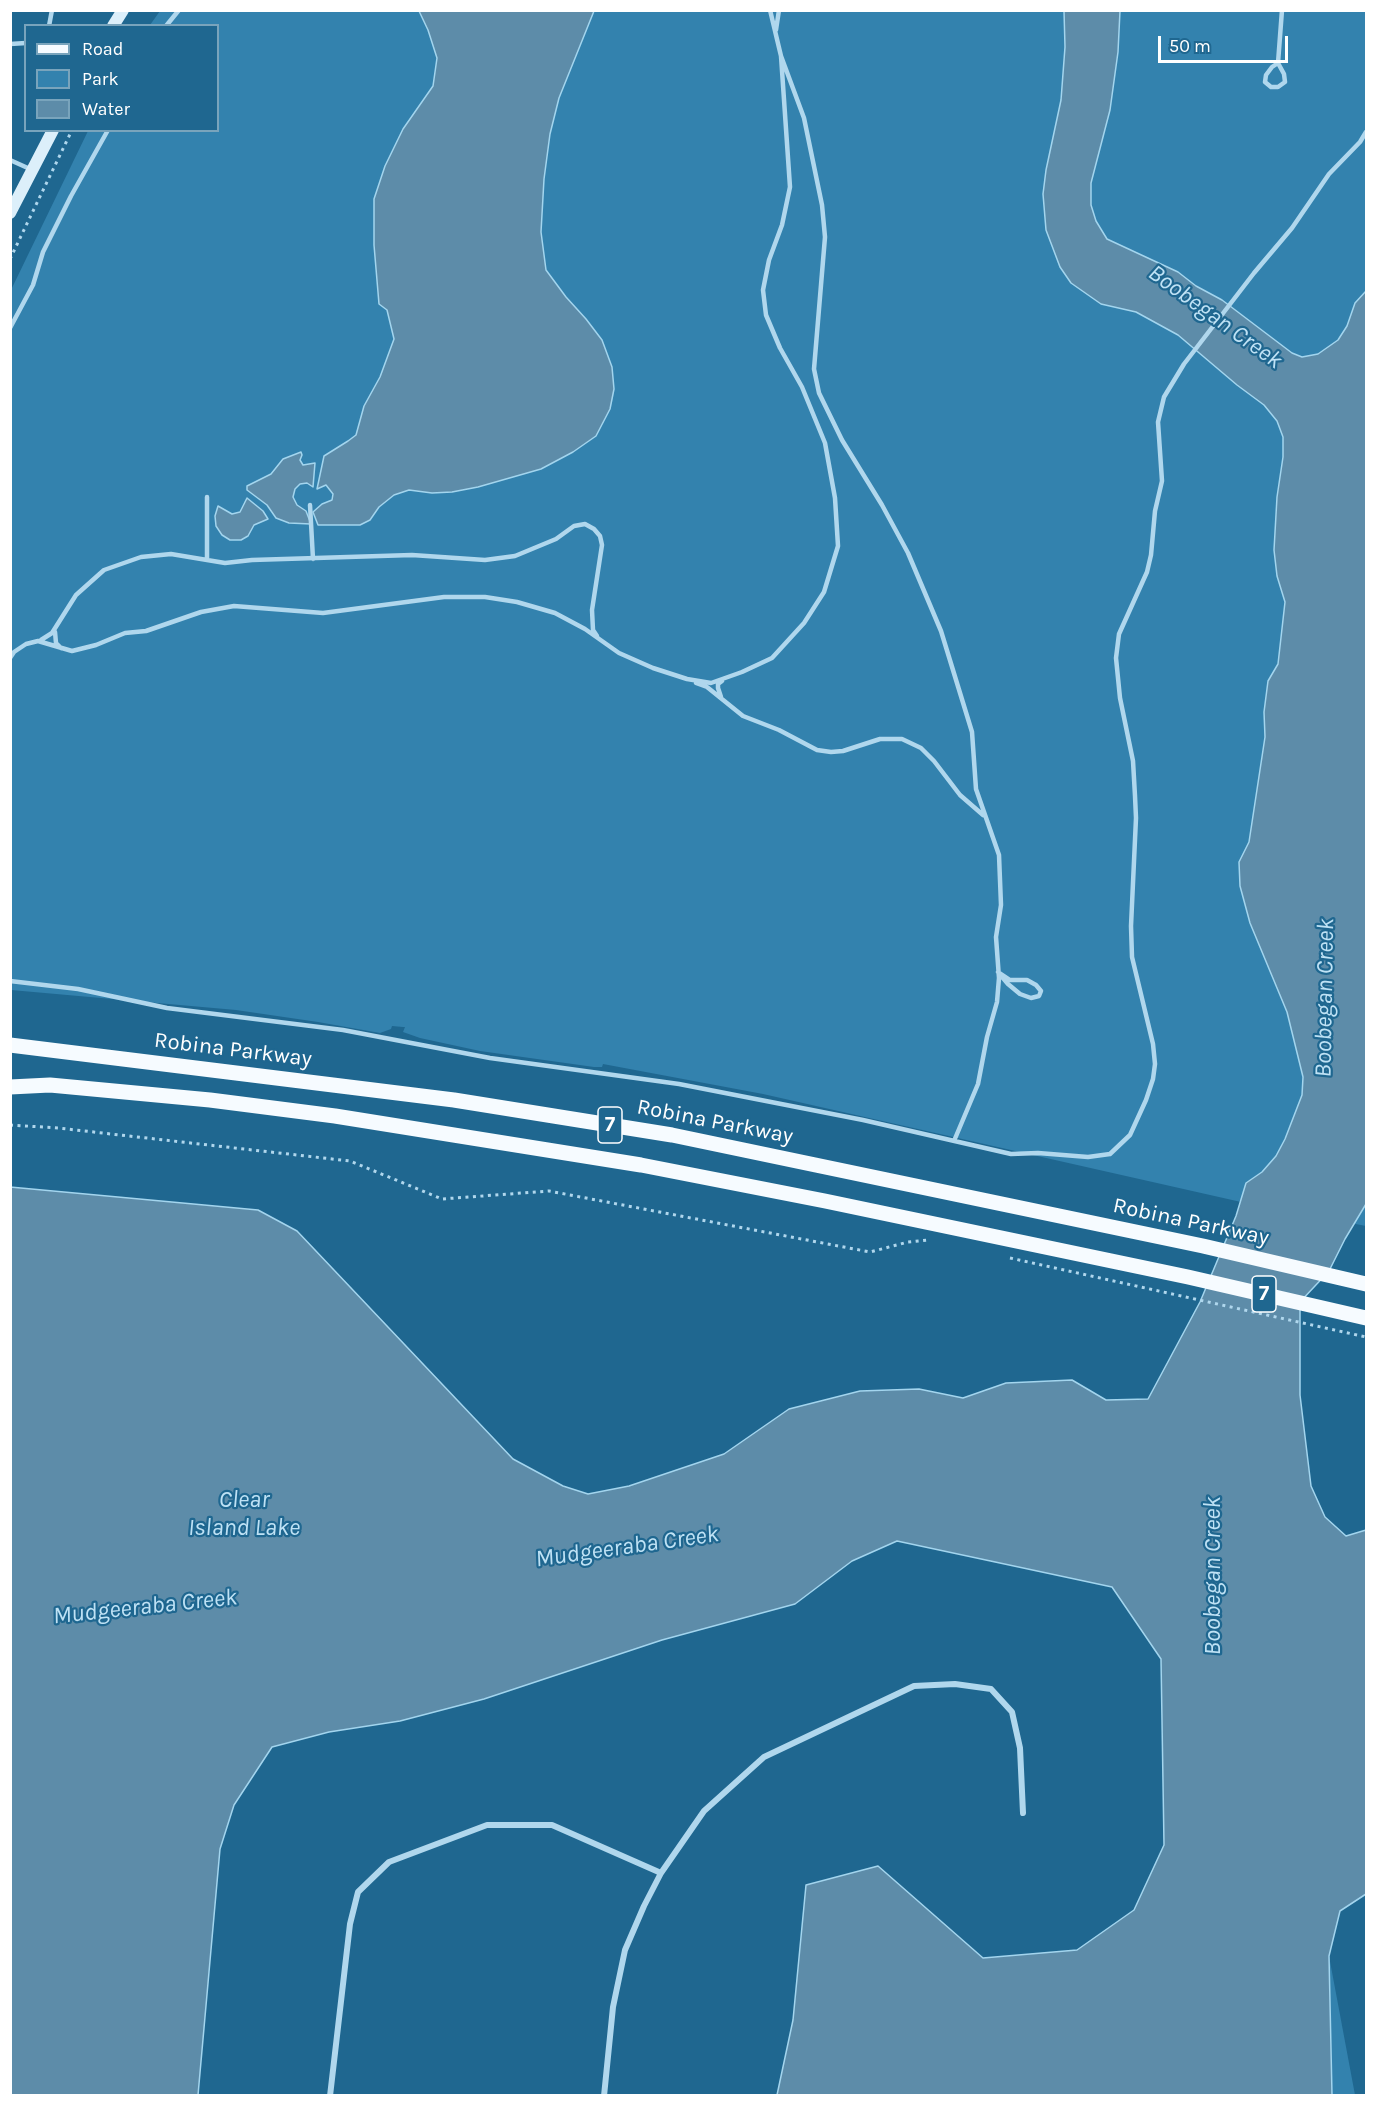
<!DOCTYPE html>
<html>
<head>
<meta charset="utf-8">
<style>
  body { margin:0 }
  #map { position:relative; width:1377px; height:2106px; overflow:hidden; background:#1f6790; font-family:Karla,sans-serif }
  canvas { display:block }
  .frame { position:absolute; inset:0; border:12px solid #fff; pointer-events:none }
  .legend { position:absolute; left:24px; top:24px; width:195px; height:108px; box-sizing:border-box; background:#1f6790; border:2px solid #79a4bc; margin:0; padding:8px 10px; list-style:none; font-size:18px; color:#fff }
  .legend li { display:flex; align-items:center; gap:12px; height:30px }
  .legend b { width:30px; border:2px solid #79a4bc }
  .scale { position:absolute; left:1158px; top:36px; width:130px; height:27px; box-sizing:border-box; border:3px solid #fff; border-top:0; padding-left:8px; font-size:18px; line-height:21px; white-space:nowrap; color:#fff; -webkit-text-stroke:4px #1f6790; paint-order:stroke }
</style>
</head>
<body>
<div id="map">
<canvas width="1377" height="2106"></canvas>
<div class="frame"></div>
<ul class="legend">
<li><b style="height:8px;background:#f6fbff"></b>Road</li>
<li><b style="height:16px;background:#3382ae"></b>Park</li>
<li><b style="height:16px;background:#5d8ca9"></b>Water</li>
</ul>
<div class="scale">50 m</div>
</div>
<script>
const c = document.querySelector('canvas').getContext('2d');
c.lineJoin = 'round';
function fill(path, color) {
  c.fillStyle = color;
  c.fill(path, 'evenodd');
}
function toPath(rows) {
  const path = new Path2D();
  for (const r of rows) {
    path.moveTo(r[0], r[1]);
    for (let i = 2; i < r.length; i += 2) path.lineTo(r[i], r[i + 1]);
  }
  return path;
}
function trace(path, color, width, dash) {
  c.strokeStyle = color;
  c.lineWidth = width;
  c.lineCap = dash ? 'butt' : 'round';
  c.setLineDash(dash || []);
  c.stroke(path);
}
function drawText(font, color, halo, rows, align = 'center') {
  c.font = font + ' Karla,sans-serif';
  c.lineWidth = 4.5;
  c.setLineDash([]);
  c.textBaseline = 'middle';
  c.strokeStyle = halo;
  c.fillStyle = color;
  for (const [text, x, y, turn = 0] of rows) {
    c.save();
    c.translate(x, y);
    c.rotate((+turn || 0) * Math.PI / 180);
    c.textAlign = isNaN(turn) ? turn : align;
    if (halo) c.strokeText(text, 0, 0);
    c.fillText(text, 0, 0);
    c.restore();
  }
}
const green = toPath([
  [160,11,1366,11,1366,1226,1241,1202,763,1094,603,1064,602,1067,594,1067,480,1051,420,1038,403,1032,405,1027,403,1027,392,1026,391,1029,380,1033,318,1022,236,1010,11,990,10,292,88,131,218,130,218,26,150,25],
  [1329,1956,1355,2095,1332,2095]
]);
const water = toPath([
  [419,11,594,11,559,98,550,134,544,179,541,232,546,270,566,297,586,319,602,340,612,367,614,389,610,409,596,436,573,452,541,469,478,487,452,492,432,493,409,490,394,495,379,507,370,520,360,525,318,525,313,512,322,504,332,500,333,494,326,485,317,489,324,456,348,441,356,435,364,406,380,377,394,339,387,310,379,304,374,245,374,199,385,166,403,129,433,86,437,58,428,30,419,11],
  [1064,11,1120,11,1118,52,1110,110,1091,183,1091,205,1096,221,1107,239,1178,272,1196,286,1222,300,1292,353,1302,357,1318,354,1338,340,1347,326,1355,303,1366,291,1366,1204,1345,1239,1329,1271,1300,1302,1300,1395,1311,1486,1325,1517,1346,1536,1366,1530,1366,1894,1340,1911,1329,1956,1332,2095,777,2095,793,2020,806,1885,878,1866,983,1958,1077,1950,1134,1910,1164,1845,1161,1659,1112,1587,897,1541,852,1561,795,1604,662,1640,484,1699,400,1721,329,1732,272,1747,234,1805,220,1849,198,2095,11,2095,10,1187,258,1210,297,1231,513,1459,563,1486,588,1494,629,1486,724,1454,789,1409,860,1391,919,1389,963,1398,1006,1383,1072,1380,1106,1400,1148,1399,1200,1302,1236,1216,1246,1183,1262,1172,1276,1156,1285,1139,1302,1095,1303,1077,1287,1012,1250,923,1240,886,1239,862,1249,842,1265,737,1264,712,1268,681,1278,664,1285,602,1277,576,1274,550,1277,497,1283,457,1283,437,1277,421,1264,405,1237,385,1178,335,1136,312,1101,304,1071,283,1060,267,1046,230,1043,194,1046,170,1061,100,1065,47,1064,11],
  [301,452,302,455,300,460,303,465,315,463,313,487,307,483,300,484,295,489,293,497,297,505,306,511,311,524,289,523,276,518,267,505,247,490,247,486,271,474,283,459,301,452],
  [247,498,263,511,268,519,254,525,248,536,241,540,230,540,222,535,216,526,215,516,218,506,232,514,240,512,247,498]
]);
const path = toPath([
  [10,259,72,130],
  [10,1125,58,1128,350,1161,442,1199,549,1191,870,1252,908,1242,928,1240],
  [1010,1258,1366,1337]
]);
const service = toPath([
  [770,10,781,56,804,118,822,205,825,237,814,369,819,393,842,440,882,505,908,553,941,631,972,732,976,789,999,855,1001,905,996,937,999,978,997,1002,987,1037,978,1084,954,1141],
  [49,26,52,10],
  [166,26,179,10],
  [776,30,779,10],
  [10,44,26,43],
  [1278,63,1272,67,1266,75,1265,82,1271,87,1278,87,1285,82,1284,74,1278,63,1282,10],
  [10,160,30,169],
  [10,328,33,285,43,252,71,196,108,130],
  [310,505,313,559],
  [207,559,207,497],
  [55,632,56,643,61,648],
  [41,640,52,633,76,595,104,570,141,557,171,554,225,563,252,560,412,555,485,560,515,556,556,539,574,526,585,524,594,529,600,536,602,545,592,610,593,630,597,636],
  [10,658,14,652,26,644,38,641,72,651,96,645,125,633,146,631,201,612,234,606,323,613,444,597,485,597,517,602,555,613,585,629,619,653,653,668,687,679,711,683,742,672,772,658,804,623,824,592,838,546,835,498,825,443,802,387,780,348,766,315,763,290,769,260,782,225,790,187,781,56],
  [696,683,707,687,743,716,779,730,817,750,831,752,843,751,880,739,902,739,921,748,934,761,960,795,983,815],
  [721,697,718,688,718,684,722,681],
  [998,972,1010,980,1027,980,1036,985,1041,991,1039,996,1031,998,1020,994,1008,984,998,972],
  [10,981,78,989,167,1008,343,1030,490,1058,679,1084,863,1120,1011,1154,1038,1153,1088,1157,1110,1154,1130,1135,1146,1100,1153,1079,1155,1064,1153,1044,1132,957,1131,926,1136,818,1135,796,1133,761,1120,698,1116,658,1119,634,1147,572,1151,555,1155,511,1162,481,1158,422,1164,397,1184,364,1254,273,1292,228,1329,174,1360,142,1366,132]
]);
const minor = toPath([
  [330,2096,350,1924,358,1892,389,1862,487,1825,552,1825,661,1873],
  [604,2096,613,2007,625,1950,644,1906,661,1873,704,1811,764,1757,914,1686,955,1684,991,1689,1012,1712,1020,1748,1023,1813]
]);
const secondary = toPath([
  [113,26,123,10],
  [10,213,53,130]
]);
const primary = toPath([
  [10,1045,454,1100,672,1135,1203,1246,1366,1284],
  [10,1087,50,1085,210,1100,335,1116,641,1165,825,1201,1188,1277,1366,1318]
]);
const shields = [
  [610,1125,24],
  [1264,1294,24]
];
const shieldNames = [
  ["7",610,1125],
  ["7",1264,1294]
];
const streetNames = [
  ["Robina Parkway",233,1050,7],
  ["Robina Parkway",715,1122,11],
  ["Robina Parkway",1191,1222,12]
];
const waterNames = [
  ["Boobegan Creek",1215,317,36],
  ["Boobegan Creek",1325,998,-89],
  ["Clear",244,1500],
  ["Island Lake",244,1528],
  ["Mudgeeraba Creek",627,1547,-8],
  ["Boobegan Creek",1213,1576,-90],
  ["Mudgeeraba Creek",145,1607,-6]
];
fill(green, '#3382ae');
fill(water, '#5d8ca9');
trace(water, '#a3d5ee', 1.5);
trace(path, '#b0d7ed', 3, [3, 4.5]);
trace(service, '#b0d7ed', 4.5);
trace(minor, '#b0d7ed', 6);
trace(secondary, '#dceffa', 12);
trace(primary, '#f6fbff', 15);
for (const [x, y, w] of shields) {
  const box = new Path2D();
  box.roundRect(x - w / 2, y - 18, w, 36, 4.5);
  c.fillStyle = '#1f6790';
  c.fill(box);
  trace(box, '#fff', 1.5);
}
drawText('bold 21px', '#fff', null, shieldNames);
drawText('22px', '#fff', '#1f6790', streetNames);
drawText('italic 24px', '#bfe2f5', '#1f6790', waterNames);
</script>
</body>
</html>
